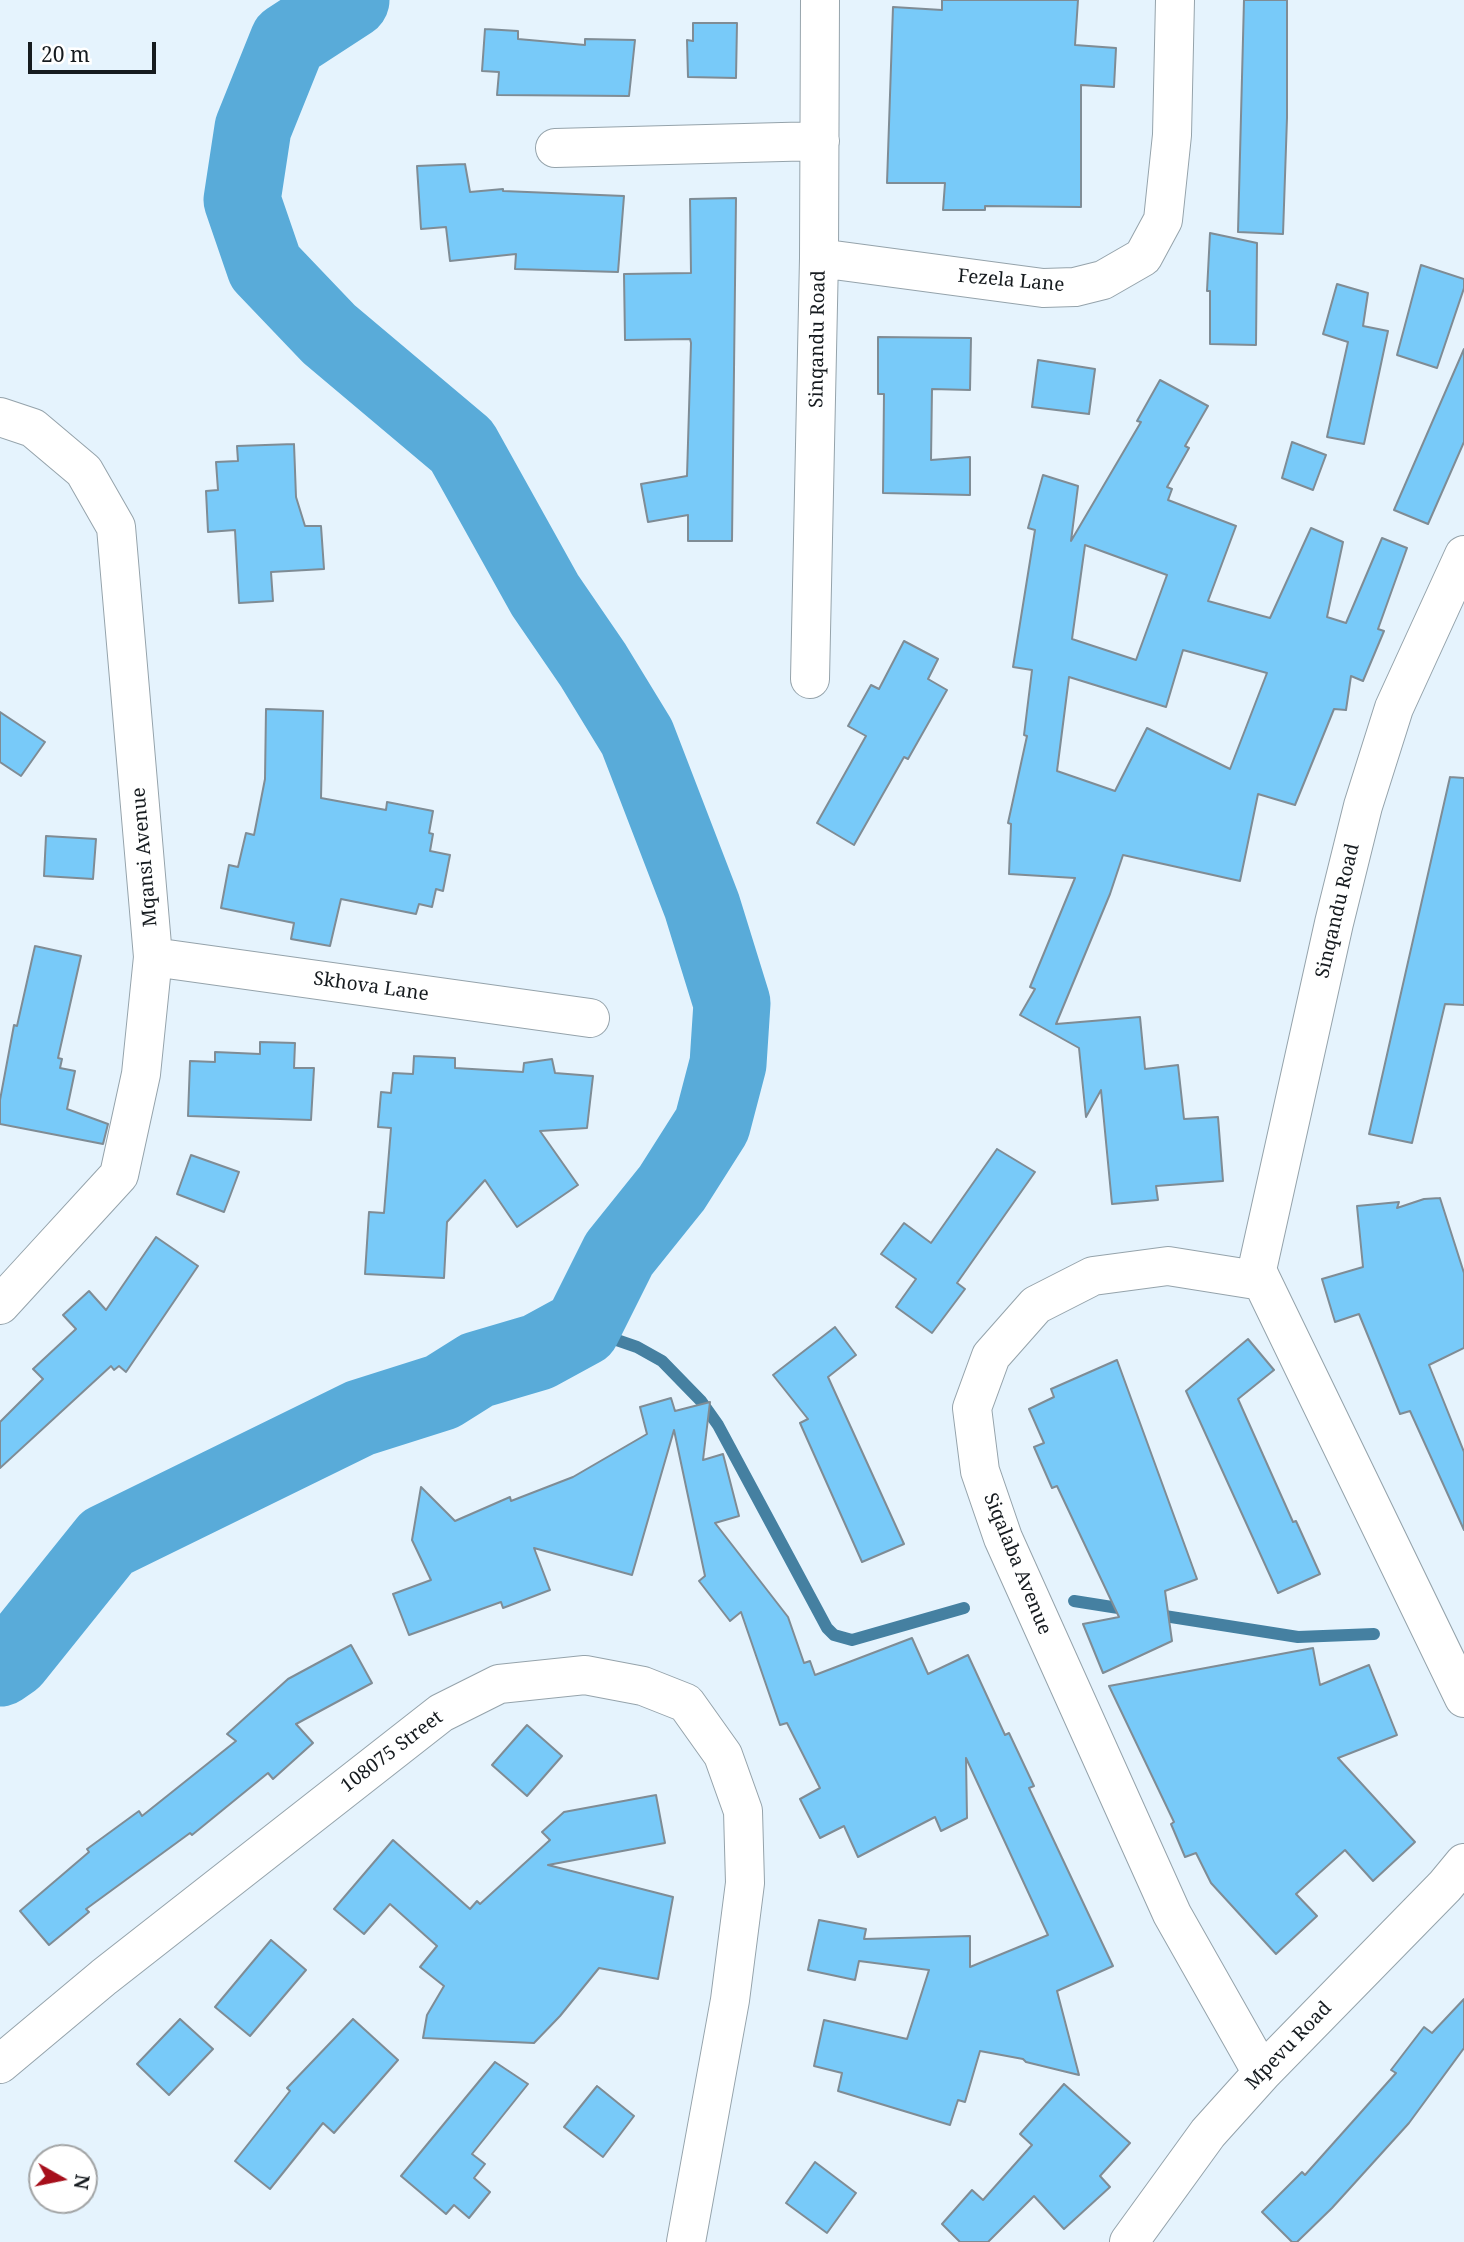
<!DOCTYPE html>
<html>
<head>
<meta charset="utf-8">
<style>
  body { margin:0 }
  #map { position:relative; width:1464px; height:2242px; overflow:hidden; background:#e5f3fd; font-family:"Noto Serif",serif }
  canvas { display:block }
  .north { position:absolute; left:28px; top:2144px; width:70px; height:70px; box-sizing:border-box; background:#fff; border:2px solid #a2a4a5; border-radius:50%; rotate:99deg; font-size:19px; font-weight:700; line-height:28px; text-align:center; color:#161b1f }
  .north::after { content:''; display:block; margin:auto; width:24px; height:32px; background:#a60f1b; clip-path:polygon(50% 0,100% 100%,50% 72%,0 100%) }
  .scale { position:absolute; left:28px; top:42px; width:128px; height:32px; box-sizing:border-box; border:4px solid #161b1f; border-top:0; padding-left:9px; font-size:21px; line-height:24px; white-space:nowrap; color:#161b1f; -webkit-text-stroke:5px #fff; paint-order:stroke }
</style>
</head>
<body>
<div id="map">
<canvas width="1464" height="2242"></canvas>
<div class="north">N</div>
<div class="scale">20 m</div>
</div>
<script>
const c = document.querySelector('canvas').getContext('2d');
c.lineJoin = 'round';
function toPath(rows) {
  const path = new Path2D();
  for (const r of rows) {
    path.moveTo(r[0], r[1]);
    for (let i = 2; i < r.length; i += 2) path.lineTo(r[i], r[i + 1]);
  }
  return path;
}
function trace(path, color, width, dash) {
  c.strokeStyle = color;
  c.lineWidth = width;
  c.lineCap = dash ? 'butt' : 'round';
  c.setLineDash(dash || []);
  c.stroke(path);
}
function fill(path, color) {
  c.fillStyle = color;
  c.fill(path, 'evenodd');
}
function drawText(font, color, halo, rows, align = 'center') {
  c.font = font + ' "Noto Serif",serif';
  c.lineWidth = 7;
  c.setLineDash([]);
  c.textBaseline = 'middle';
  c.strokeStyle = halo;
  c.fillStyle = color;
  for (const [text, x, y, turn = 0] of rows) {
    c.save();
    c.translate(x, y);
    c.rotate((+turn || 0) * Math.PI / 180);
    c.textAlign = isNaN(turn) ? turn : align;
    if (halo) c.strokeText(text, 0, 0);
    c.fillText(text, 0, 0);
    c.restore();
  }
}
const stream = toPath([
  [582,1328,637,1347,662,1361,701,1401,718,1425,827,1628,834,1635,852,1640,964,1608],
  [1074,1601,1131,1610],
  [1152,1614,1298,1637,1374,1634]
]);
const river = toPath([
  [0,1668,13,1659,107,1542,360,1418,442,1392,477,1370,538,1352,582,1328,619,1254,672,1188,712,1125,728,1064,732,1003,702,906,637,737,593,665,545,595,462,446,329,334,265,267,242,200,253,128,288,41,351,0]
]);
const building = toPath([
  [942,0,1078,0,1075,45,1116,48,1114,87,1081,85,1081,207,985,206,985,210,943,210,945,183,887,183,893,7,942,10,942,0],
  [1244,0,1287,0,1287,118,1283,234,1238,232,1244,0],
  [693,23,737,23,736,78,688,77,687,40,693,41,693,23],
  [485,29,518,31,518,39,585,45,585,39,635,40,629,96,497,95,499,72,482,71,485,29],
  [465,164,470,192,503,189,503,191,624,196,618,272,515,269,516,254,450,261,446,227,421,229,417,166,465,164],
  [736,198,732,541,688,541,688,515,648,522,641,484,687,476,691,343,690,339,625,340,624,274,691,273,690,199,736,198],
  [1210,233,1257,243,1256,345,1210,344,1210,291,1207,291,1210,233],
  [1421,265,1464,279,1464,288,1437,368,1397,355,1421,265],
  [1337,284,1368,293,1363,326,1388,331,1364,444,1327,437,1348,342,1323,334,1337,284],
  [878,337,971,338,970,390,932,389,931,460,970,457,970,495,883,493,884,394,878,394,878,337],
  [1464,349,1464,442,1428,524,1394,510,1464,349],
  [1038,360,1095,369,1089,414,1032,407,1038,360],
  [1160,380,1208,406,1185,446,1189,448,1167,487,1172,489,1168,500,1236,526,1208,601,1270,618,1311,528,1343,542,1327,617,1346,623,1382,538,1407,548,1378,629,1384,631,1363,681,1351,676,1346,710,1334,709,1295,805,1258,794,1240,881,1123,855,1110,894,1056,1024,1140,1017,1145,1069,1178,1065,1184,1119,1218,1117,1223,1181,1156,1186,1158,1200,1112,1204,1101,1090,1086,1117,1079,1048,1020,1015,1035,989,1030,987,1075,878,1009,874,1011,824,1008,823,1027,736,1024,735,1032,670,1013,667,1035,530,1028,528,1043,475,1078,486,1071,541,1141,422,1137,421,1160,380],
  [1085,545,1167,575,1136,660,1072,639,1085,545],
  [1183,650,1267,673,1230,769,1147,728,1115,791,1057,771,1069,677,1166,707,1183,650],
  [1292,442,1326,455,1313,490,1282,478,1292,442],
  [294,444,296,497,305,526,321,526,324,569,271,572,273,601,239,603,235,530,208,532,206,491,218,490,216,462,238,461,237,446,294,444],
  [904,641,938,659,928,679,947,690,908,759,904,757,854,845,817,823,866,736,848,726,871,685,879,689,904,641],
  [266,709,323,711,321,798,386,810,387,802,433,811,429,833,433,834,430,851,450,855,443,891,436,889,432,907,419,904,416,914,341,899,330,946,291,939,294,923,221,908,229,865,238,867,246,833,254,835,265,779,266,709],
  [0,712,45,742,21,776,0,762,0,712],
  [1450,777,1464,778,1464,1005,1445,1004,1412,1143,1369,1134,1450,777],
  [46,836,96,839,93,879,44,876,46,836],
  [35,946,81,956,58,1058,62,1059,60,1068,75,1071,67,1109,108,1124,103,1144,0,1124,0,1100,14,1025,17,1026,35,946],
  [260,1042,295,1043,294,1068,314,1068,311,1120,188,1116,190,1061,215,1062,215,1052,260,1054,260,1042],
  [414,1056,455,1058,455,1068,523,1072,524,1063,552,1059,555,1073,593,1076,587,1128,540,1131,578,1185,517,1227,485,1180,447,1222,444,1278,365,1274,369,1212,384,1213,391,1128,378,1127,381,1092,391,1093,393,1073,413,1074,414,1056],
  [997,1149,1035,1172,957,1283,965,1289,932,1333,896,1307,916,1279,881,1254,904,1223,931,1243,997,1149],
  [191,1155,239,1172,224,1212,177,1194,191,1155],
  [1440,1198,1464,1273,1464,1348,1429,1365,1464,1452,1464,1530,1410,1411,1400,1414,1359,1314,1335,1322,1322,1279,1363,1267,1357,1206,1399,1202,1397,1208,1424,1199,1440,1198],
  [156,1237,198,1266,126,1372,119,1366,114,1370,111,1366,0,1468,0,1422,43,1379,33,1369,76,1329,63,1315,89,1291,106,1310,156,1237],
  [835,1327,856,1355,828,1377,904,1544,862,1562,800,1423,808,1419,773,1375,835,1327],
  [1248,1339,1274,1370,1238,1399,1293,1522,1296,1521,1320,1574,1278,1593,1186,1391,1248,1339],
  [1117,1360,1197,1579,1165,1591,1172,1641,1103,1673,1083,1624,1119,1617,1057,1486,1052,1488,1034,1447,1044,1443,1029,1409,1054,1397,1051,1389,1117,1360],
  [671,1398,675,1411,710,1402,703,1460,723,1454,739,1516,715,1523,788,1617,804,1663,810,1661,815,1675,912,1638,928,1674,968,1655,1005,1735,1009,1733,1034,1786,1029,1788,1113,1966,1057,1991,1079,2075,1026,2062,1023,2059,980,2051,965,2102,958,2100,950,2125,838,2091,842,2073,814,2066,824,2020,907,2039,929,1970,859,1961,855,1980,808,1970,819,1920,866,1929,864,1939,970,1936,970,1967,1048,1935,966,1758,967,1818,941,1831,935,1817,858,1857,844,1826,820,1838,800,1799,820,1788,787,1723,780,1725,741,1612,730,1621,699,1581,705,1576,674,1430,632,1575,534,1548,550,1590,503,1608,501,1602,409,1635,393,1594,431,1580,412,1540,421,1487,455,1521,510,1497,511,1501,573,1477,647,1434,640,1407,671,1398],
  [351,1645,372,1683,296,1724,313,1743,273,1779,268,1773,192,1835,190,1833,86,1909,89,1912,49,1945,20,1911,89,1852,87,1849,139,1811,142,1816,236,1741,227,1734,288,1679,351,1645],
  [1313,1648,1320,1685,1369,1665,1397,1735,1338,1758,1415,1842,1373,1881,1345,1850,1296,1894,1317,1916,1276,1954,1211,1883,1196,1853,1185,1857,1171,1824,1174,1822,1109,1686,1313,1648],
  [527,1725,562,1756,527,1796,492,1765,527,1725],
  [656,1795,665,1843,548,1865,673,1897,658,1979,599,1968,560,2016,534,2043,423,2038,427,2015,444,1986,420,1967,437,1946,390,1904,364,1934,334,1909,393,1840,470,1909,477,1901,480,1904,550,1840,542,1832,564,1812,656,1795],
  [271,1940,306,1970,250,2036,215,2007,271,1940],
  [1464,1999,1464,2048,1409,2123,1332,2208,1297,2242,1292,2242,1262,2212,1302,2172,1305,2175,1396,2073,1391,2070,1424,2027,1432,2033,1464,1999],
  [180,2019,213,2049,169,2095,137,2064,180,2019],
  [353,2019,398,2060,334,2133,323,2123,270,2189,235,2161,290,2091,287,2088,353,2019],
  [495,2062,528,2084,472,2154,485,2164,474,2178,490,2192,469,2218,454,2205,446,2214,401,2176,495,2062],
  [1064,2084,1130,2143,1100,2176,1110,2187,1064,2229,1034,2196,988,2242,960,2242,942,2224,972,2190,983,2200,1032,2145,1020,2134,1064,2084],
  [597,2086,634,2116,603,2157,564,2127,597,2086],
  [815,2162,856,2193,827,2233,786,2203,815,2162]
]);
const street = toPath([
  [555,148,820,141],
  [819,258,1043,288,1075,287,1103,280,1143,257,1163,220,1172,135,1175,0],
  [0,417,33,428,84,471,116,527,153,957,141,1074,119,1175,0,1305],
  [810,679,819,258,820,0],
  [153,957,590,1018],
  [1262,1281,1257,1270,1334,923,1363,806,1394,708,1464,555],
  [0,2064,104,1977,441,1713,499,1684,585,1675,643,1686,686,1703,723,1755,743,1811,745,1883,730,2000,686,2242],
  [1262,2073,1172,1914,1003,1538,980,1471,972,1408,991,1356,1036,1305,1093,1276,1168,1266,1262,1281,1464,1698],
  [1129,2242,1208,2133,1262,2073,1445,1886,1464,1863]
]);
const streetNames = [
  ["Fezela Lane",1011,281,5],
  ["Sinqandu Road",818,339,-89],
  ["Mqansi Avenue",145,857,-95],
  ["Sinqandu Road",1338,911,-77],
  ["Skhova Lane",371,987,8],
  ["Siqalaba Avenue",1017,1564,68],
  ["108075 Street",392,1752,-37],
  ["Mpevu Road",1289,2046,-46]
];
trace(stream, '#4580a1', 12);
trace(river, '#59abd9', 77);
fill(building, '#78caf9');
trace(building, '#7f8c95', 2);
trace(street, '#95a3ab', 40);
trace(street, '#fff', 38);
drawText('19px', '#161b1f', '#fff', streetNames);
</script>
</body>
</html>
